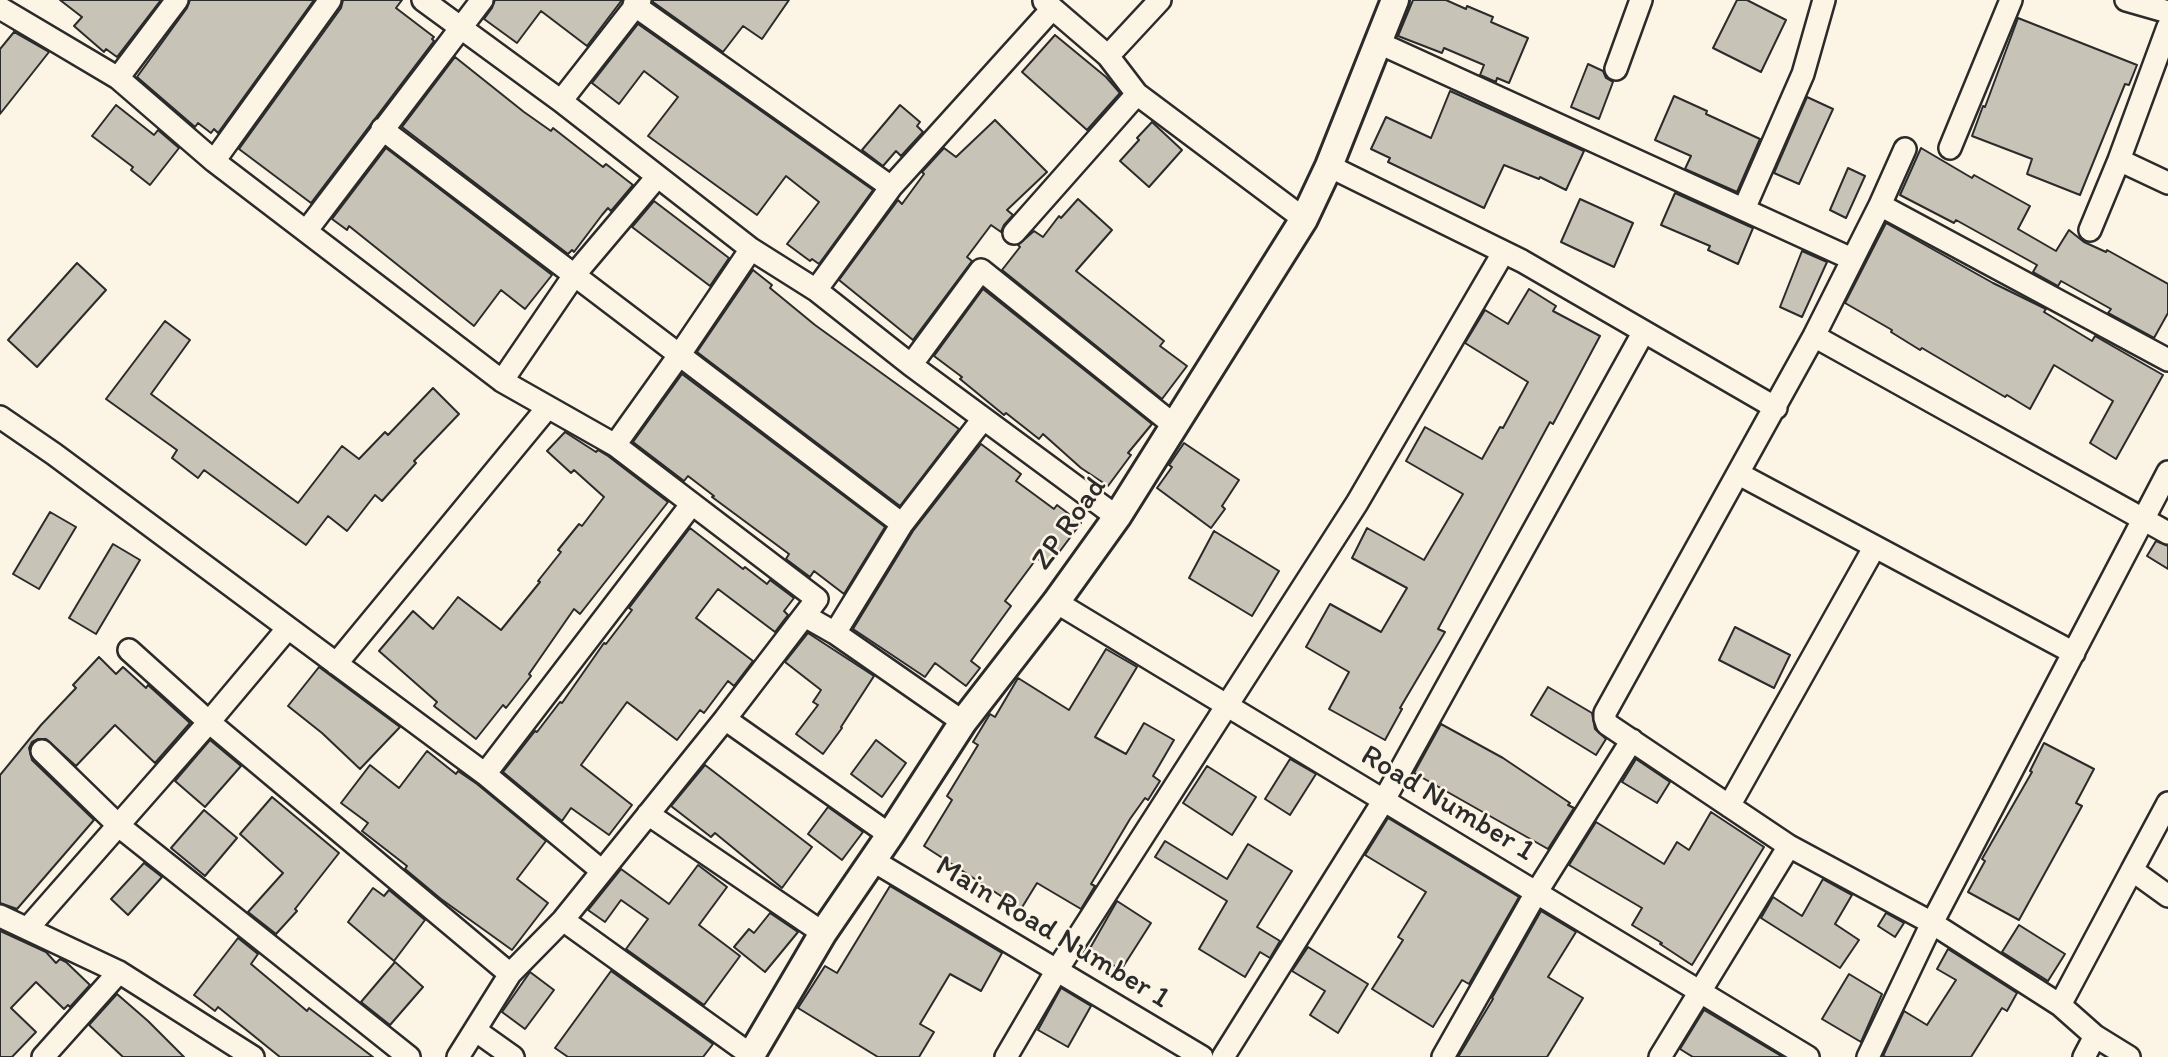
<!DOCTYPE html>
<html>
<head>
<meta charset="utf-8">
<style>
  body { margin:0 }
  canvas { display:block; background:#fcf5e5 }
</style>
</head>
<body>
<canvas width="2168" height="1057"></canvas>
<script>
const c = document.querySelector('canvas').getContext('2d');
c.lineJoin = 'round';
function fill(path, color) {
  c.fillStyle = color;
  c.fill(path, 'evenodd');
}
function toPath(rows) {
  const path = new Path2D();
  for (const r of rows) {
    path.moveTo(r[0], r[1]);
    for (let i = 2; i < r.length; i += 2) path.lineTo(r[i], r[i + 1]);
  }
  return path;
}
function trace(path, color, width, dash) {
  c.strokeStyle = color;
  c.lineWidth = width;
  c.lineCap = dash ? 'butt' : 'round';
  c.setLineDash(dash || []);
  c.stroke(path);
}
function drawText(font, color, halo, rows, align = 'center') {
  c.font = font + ' Itim,sans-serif';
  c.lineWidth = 5;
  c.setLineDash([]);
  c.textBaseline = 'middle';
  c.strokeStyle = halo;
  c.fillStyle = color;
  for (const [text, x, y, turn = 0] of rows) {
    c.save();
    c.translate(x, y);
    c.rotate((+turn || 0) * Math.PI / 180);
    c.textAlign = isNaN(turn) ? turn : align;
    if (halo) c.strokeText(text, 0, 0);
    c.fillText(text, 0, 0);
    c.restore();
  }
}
const building = toPath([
  [60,0,161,0,117,57,106,49,104,52,74,26,82,17,60,0],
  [190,0,314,0,218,133,214,129,211,133,198,123,195,127,137,77,187,8,190,0],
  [343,0,402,0,396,8,434,37,432,39,434,41,311,203,239,149,341,8,343,0],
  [495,0,622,0,587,46,541,11,517,43,484,19,492,8,495,0],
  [653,0,789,0,762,39,743,26,723,52,653,2,653,0],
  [1413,0,1446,0,1466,9,1467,6,1493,17,1491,22,1528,38,1509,83,1497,78,1496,82,1480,75,1484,65,1444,48,1442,53,1398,36,1413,0],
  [1737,0,1747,0,1786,20,1761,72,1713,48,1737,0],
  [2018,18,2137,65,2129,85,2125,84,2080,195,2027,174,2032,159,1972,136,1983,106,1985,107,2018,18],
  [638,24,873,190,819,264,812,259,810,261,787,244,819,202,786,176,757,215,648,136,678,97,644,71,619,104,592,83,638,24],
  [14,32,49,52,0,114,0,49,14,32],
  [1055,35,1106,77,1120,93,1087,130,1022,72,1055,35],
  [455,57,524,112,551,131,553,128,603,167,606,164,633,185,611,211,608,208,602,215,574,252,572,250,568,254,402,127,455,57],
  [1588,64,1603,71,1606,78,1613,82,1599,119,1571,107,1588,64],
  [1450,91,1584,151,1566,190,1540,177,1539,179,1504,165,1484,208,1388,162,1390,158,1371,149,1386,117,1431,138,1450,91],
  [1674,96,1707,111,1706,114,1760,139,1737,192,1685,169,1691,156,1655,140,1674,96],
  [1807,97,1833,109,1799,184,1774,173,1807,97],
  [116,105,154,135,158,130,179,148,150,185,131,170,133,167,92,136,116,105],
  [900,105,920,122,917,126,923,132,901,156,896,151,883,166,862,150,900,105],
  [995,120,1047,172,1007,210,1013,215,1004,225,1001,232,991,225,967,257,972,261,913,340,839,280,898,200,902,204,924,174,922,172,944,148,956,157,995,120],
  [1152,122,1182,150,1149,187,1120,161,1139,140,1137,138,1152,122],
  [386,148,552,275,525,309,501,290,474,326,349,226,347,230,332,219,386,148],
  [1921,148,1972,178,1974,175,2030,206,2018,229,2056,251,2069,230,2084,242,2106,252,2107,250,2168,284,2168,313,2154,338,2108,313,2111,309,2061,281,2058,286,2033,272,2037,265,1956,220,1954,223,1900,195,1921,148],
  [1848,168,1865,176,1846,218,1830,210,1848,168],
  [1675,193,1753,228,1738,264,1708,250,1710,246,1661,225,1675,193],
  [1078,199,1112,230,1076,271,1164,341,1160,346,1187,366,1162,399,1002,270,1020,247,1018,245,1034,231,1043,237,1059,216,1061,218,1078,199],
  [1580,199,1633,223,1614,267,1561,242,1580,199],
  [654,201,729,258,710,286,632,227,654,201],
  [1886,223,1993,283,2046,309,2044,312,2092,341,2095,336,2163,375,2116,459,2090,443,2113,401,2054,365,2030,409,2007,395,2005,397,1922,348,1920,350,1891,332,1892,330,1845,303,1886,223],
  [1802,251,1827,262,1802,317,1780,307,1802,251],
  [77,263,106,290,37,367,8,340,77,263],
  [753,270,772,285,770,288,815,325,959,429,900,506,697,352,753,270],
  [983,289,1152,424,1128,453,1131,455,1108,486,1081,468,1043,434,1039,439,1006,413,1004,415,960,379,962,377,934,356,983,289],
  [1529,289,1556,306,1553,311,1600,336,1553,424,1550,422,1438,629,1445,632,1400,708,1402,709,1385,740,1329,709,1349,672,1306,647,1330,604,1381,632,1407,588,1352,558,1367,528,1424,560,1463,494,1406,461,1425,427,1482,459,1500,427,1503,428,1528,382,1465,343,1485,310,1508,324,1529,289],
  [165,321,190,340,151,394,298,503,342,446,359,459,385,432,388,435,433,388,459,414,414,461,416,463,382,501,375,495,347,531,328,516,306,545,204,470,198,478,172,458,177,450,106,399,165,321],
  [682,374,885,527,844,594,814,571,810,577,786,559,789,554,712,497,714,496,688,476,684,481,633,442,682,374],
  [565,432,596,452,598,450,608,456,668,502,580,614,574,609,529,674,531,676,506,708,503,705,476,739,434,706,437,702,379,651,413,611,433,629,458,597,501,630,540,582,538,581,561,552,558,550,579,524,582,526,604,497,574,470,571,473,547,451,565,432],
  [1184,443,1239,480,1222,506,1225,509,1211,528,1157,488,1172,467,1169,465,1184,443],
  [981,444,1021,474,1016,481,1054,509,1057,505,1081,523,1048,567,1037,558,1005,601,1011,606,971,661,980,668,966,686,935,663,925,677,853,629,913,531,981,444],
  [50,512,76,527,39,589,13,574,50,512],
  [690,528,743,569,745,567,767,584,770,580,794,598,784,611,788,615,775,632,718,589,696,618,753,661,734,686,728,681,704,713,700,710,677,740,627,702,581,765,632,805,609,835,571,808,562,821,503,772,535,731,537,732,560,702,562,703,604,643,606,644,632,610,629,608,690,528],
  [1214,531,1279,571,1252,616,1189,578,1214,531],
  [2156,541,2168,546,2168,569,2147,556,2156,541],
  [113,544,140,560,96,634,69,618,113,544],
  [1735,627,1790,655,1774,688,1719,660,1735,627],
  [808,633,874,676,841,727,842,728,823,754,796,734,818,705,813,702,821,690,785,662,808,633],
  [1106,649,1137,667,1095,737,1126,754,1144,723,1174,740,1153,776,1160,781,1148,800,1145,798,1130,819,1105,861,1091,884,1095,886,1081,909,1037,883,1021,909,924,846,952,800,947,796,978,745,973,742,990,714,995,717,1018,678,1069,710,1106,649],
  [99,657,116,674,123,667,146,688,148,685,190,723,155,763,115,725,76,766,46,739,38,739,32,742,29,748,32,760,94,820,17,909,0,903,0,775,41,725,76,688,73,685,99,657],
  [319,667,400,727,360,769,322,733,288,706,319,667],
  [1548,687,1592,713,1595,729,1606,739,1596,755,1531,715,1548,687],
  [1441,724,1503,758,1570,803,1568,805,1574,808,1548,849,1414,773,1441,724],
  [210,740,241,766,205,807,175,781,210,740],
  [876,740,906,763,882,797,851,774,876,740],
  [2044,743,2094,769,2076,803,2082,806,2019,920,1968,892,1985,861,1982,859,2032,772,2030,771,2044,743],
  [427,751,456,774,458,771,477,784,546,841,517,879,548,903,512,950,441,899,405,869,407,866,362,831,368,823,341,803,370,765,399,788,427,751],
  [1290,759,1316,774,1290,815,1265,799,1290,759],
  [1636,759,1670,782,1657,803,1622,782,1636,759],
  [705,765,812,847,782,888,715,833,711,837,671,806,705,765],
  [1207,766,1256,797,1232,835,1183,803,1207,766],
  [272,797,339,853,295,909,297,911,276,934,248,912,283,873,240,834,272,797],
  [828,807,863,832,842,860,808,834,828,807],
  [204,810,237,838,205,876,171,848,204,810],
  [1711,812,1764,847,1692,965,1660,944,1662,943,1632,925,1642,908,1569,865,1596,822,1664,864,1677,842,1689,850,1711,812],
  [1388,818,1519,897,1469,984,1462,980,1433,1027,1372,989,1403,940,1398,937,1426,892,1365,855,1388,818],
  [1165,841,1227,879,1248,844,1292,871,1257,927,1280,941,1270,958,1260,952,1245,977,1199,949,1227,901,1155,857,1165,841],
  [144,863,162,877,128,915,111,899,144,863],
  [698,865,727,887,699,925,740,956,704,1005,626,949,648,919,621,900,605,922,588,910,621,869,669,904,698,865],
  [1823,879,1852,895,1835,924,1859,940,1840,968,1761,918,1773,897,1802,916,1823,879],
  [890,886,1002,953,981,991,950,974,920,1024,934,1032,919,1057,878,1057,798,1008,825,966,837,973,890,886],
  [373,888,384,896,389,890,425,920,394,961,348,922,373,888],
  [1117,901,1151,923,1121,970,1089,950,1117,901],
  [1541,911,1576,932,1548,977,1583,998,1547,1057,1458,1057,1493,999,1492,998,1541,911],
  [770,913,798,932,765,972,734,947,749,929,754,933,770,913],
  [1886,913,1904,923,1895,937,1878,926,1886,913],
  [2019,925,2065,954,2048,981,2002,952,2019,925],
  [0,931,46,952,56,963,60,959,66,962,90,985,70,1007,68,1005,64,1009,36,982,11,1008,36,1032,12,1057,0,1057,0,931],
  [238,938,258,954,251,964,307,1011,309,1008,373,1057,280,1057,218,1007,215,1011,194,995,238,938],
  [1308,947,1368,984,1338,1033,1310,1015,1325,991,1292,971,1308,947],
  [1948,949,2017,993,2007,1011,2002,1008,1971,1057,1886,1057,1883,1056,1904,1011,1927,1025,1956,980,1937,969,1948,949],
  [395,962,423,987,390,1025,361,1002,395,962],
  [611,971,713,1044,703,1057,568,1057,555,1048,611,971],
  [530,972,554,990,525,1029,502,1012,530,972],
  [1849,974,1882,994,1861,1042,1822,1019,1849,974],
  [1061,988,1091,1006,1068,1047,1038,1030,1061,988],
  [117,994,148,1021,184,1057,123,1057,89,1025,117,994],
  [1704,1010,1783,1057,1693,1057,1680,1049,1704,1010]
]);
const minor = toPath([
  [423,0,561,101,751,249,816,290,911,365,1117,517],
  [2126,0,2168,12],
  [1044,1,1108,56,1137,94,1304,219],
  [634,5,891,187],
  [0,8,118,78,214,161,502,381,615,445,817,599,725,719,563,920,510,974,458,1057],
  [1379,43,1852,259],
  [1108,56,1160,0],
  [1616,69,1641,0],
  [118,78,177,0],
  [561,101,640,0],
  [382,129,902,524],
  [1950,148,2011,0],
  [2119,160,2168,183],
  [214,161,330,0],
  [1329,166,1522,261,1776,408],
  [1880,205,1905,149],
  [1744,209,1803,74,1824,0],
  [307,230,482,0],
  [2090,230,2119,160,2168,27],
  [1014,233,1137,94],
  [816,290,891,187,1052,9],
  [1814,336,2168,533],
  [911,365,981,270,1175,426],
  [502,381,575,274,657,177],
  [0,417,54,454,485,774,602,871],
  [615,445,680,354,751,249],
  [1739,474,2074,653],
  [1056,602,1808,1057],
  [805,616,835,633,963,722],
  [835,633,902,524,983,419],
  [129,650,209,722,510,974],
  [336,664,548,407],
  [725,719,890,835],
  [42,751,119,826,409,1057],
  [485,774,691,505],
  [1729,806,1874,548],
  [648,814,823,933],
  [872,860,1202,1057],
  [2132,870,2168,803],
  [0,916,119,972,253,1057],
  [563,920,751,1055],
  [28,928,209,722,288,628],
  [2060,1005,2132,870,2168,896],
  [475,1030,513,1057],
  [43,1057,119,972],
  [1006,1057,1057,970,1357,503,1503,253],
  [1223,1057,1384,800,1643,333],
  [1443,1057,1536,893,1632,740],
  [1660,1057,1789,846],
  [1868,1057,1932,923,2168,472],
  [2084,1057,2095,1036],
  [2129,1057,2095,1036,2060,1005,1932,923,1789,846,1607,724,1605,718,1605,713,1814,336,1880,205,2168,360]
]);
const tertiary = toPath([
  [750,1057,823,933,890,835,963,722,1056,602,1117,517,1304,219,1329,166,1395,0]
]);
const streetNames = [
  ["ZP Road",1070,524,-55],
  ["Road Number 1",1447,804,31],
  ["Main Road Number 1",1052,933,31]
];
fill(building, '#c8c3b7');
trace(building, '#2b2b2b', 2);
trace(minor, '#2b2b2b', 26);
trace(tertiary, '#2b2b2b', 32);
trace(minor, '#fcf5e5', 21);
trace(tertiary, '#fcf5e5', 26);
drawText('30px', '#2b2b2b', '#fcf5e5', streetNames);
</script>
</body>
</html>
